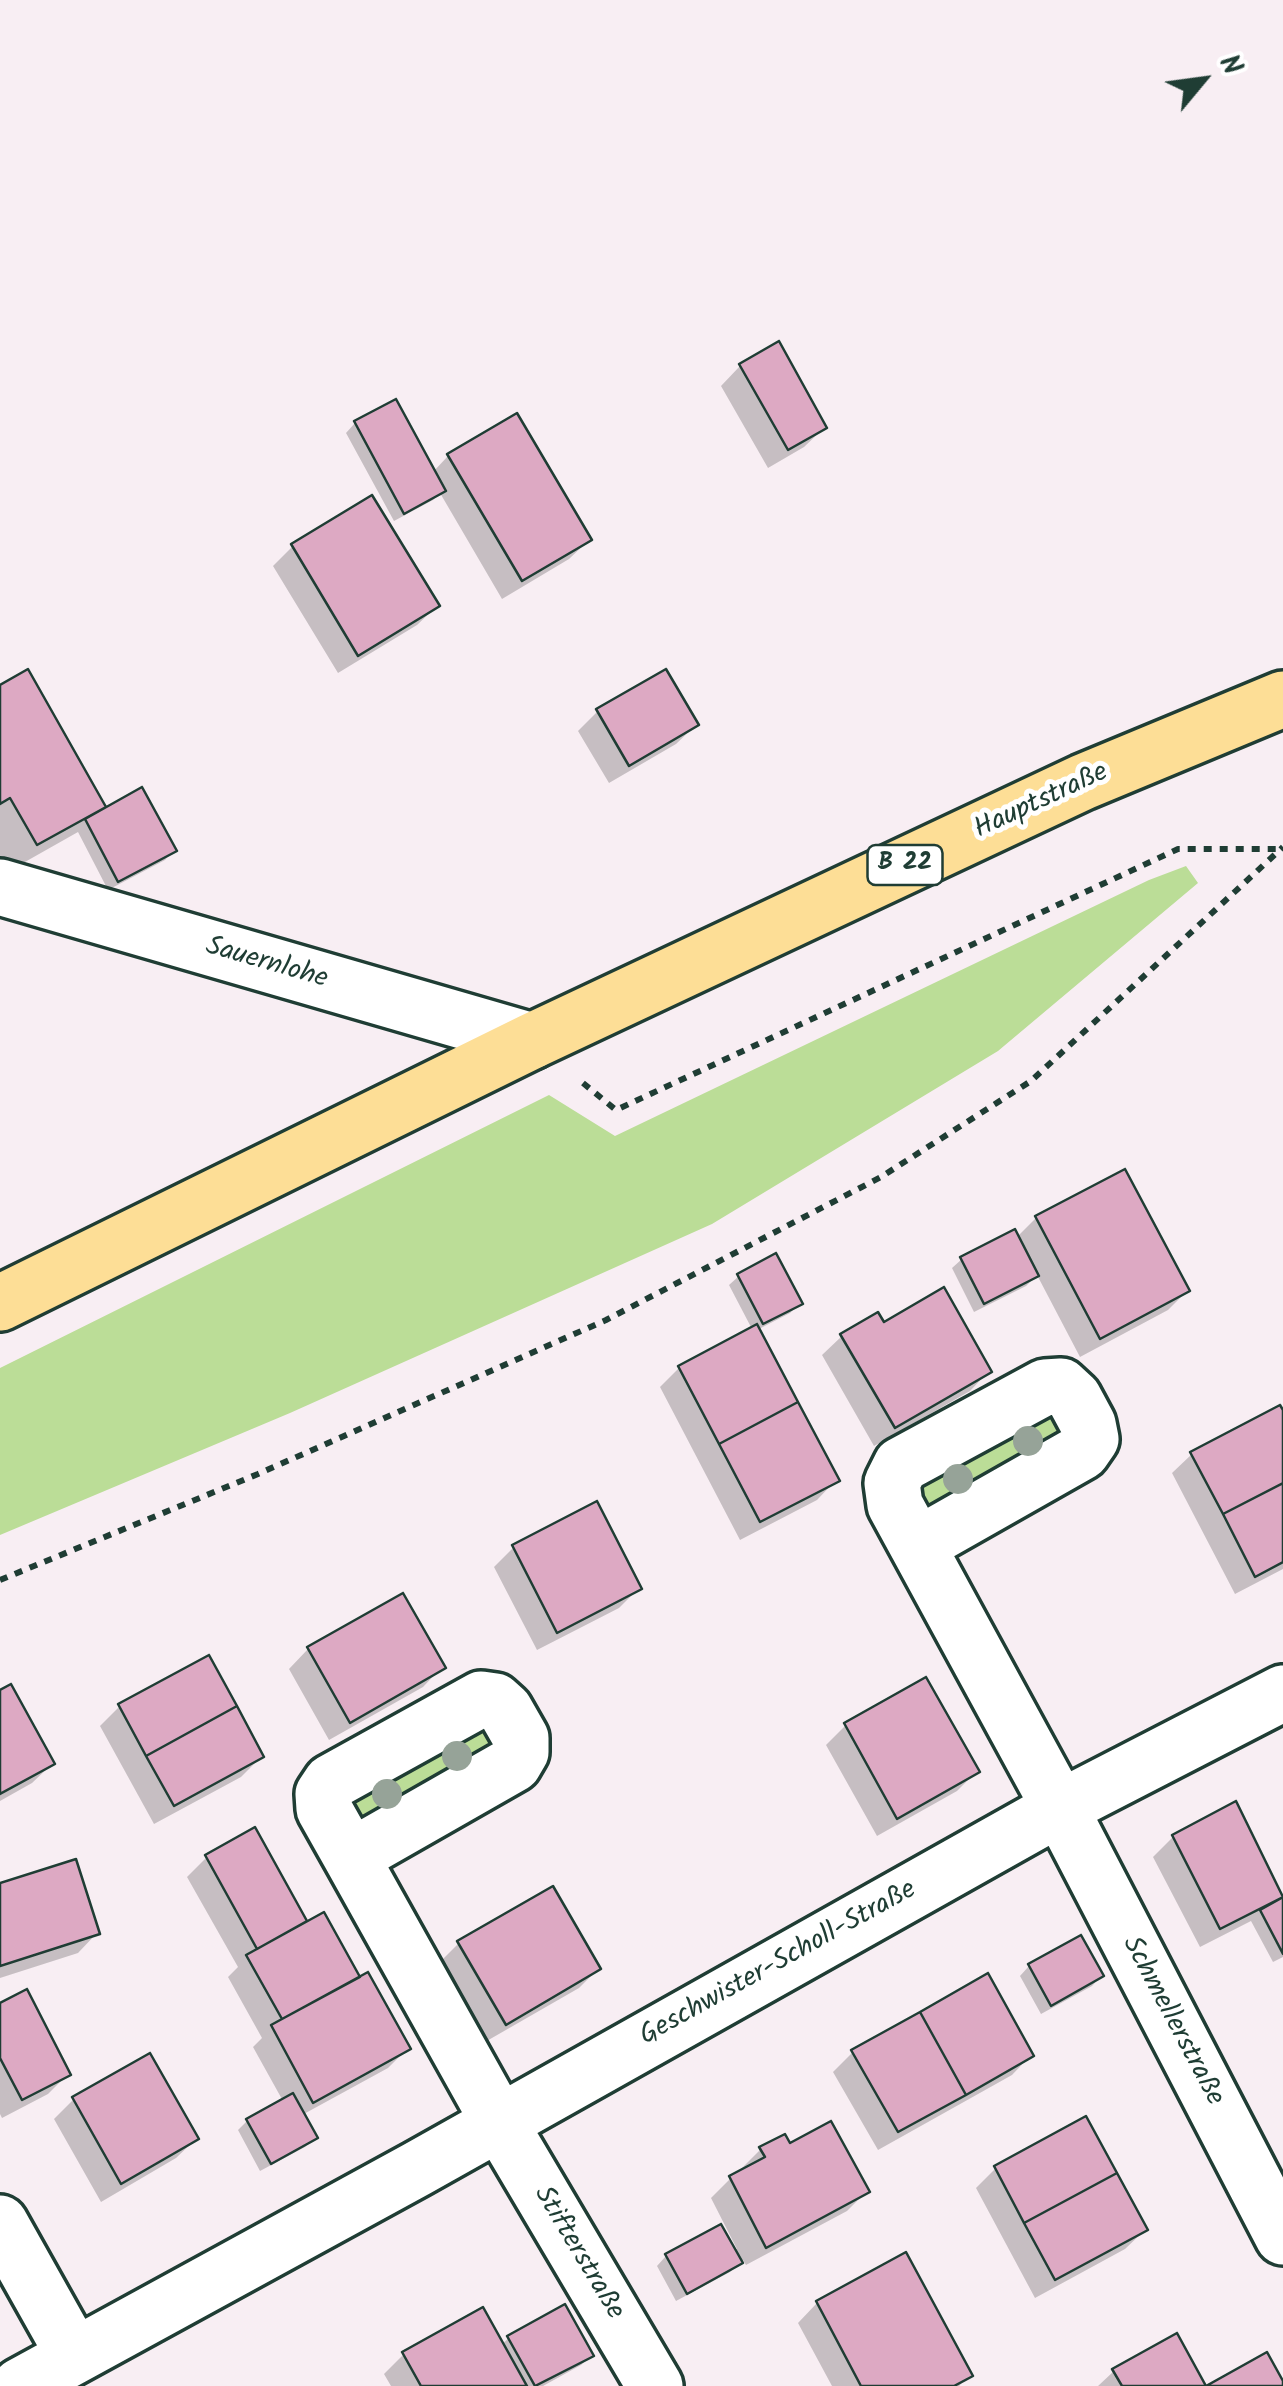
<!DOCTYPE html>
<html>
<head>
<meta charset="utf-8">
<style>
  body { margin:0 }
  #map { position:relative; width:1283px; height:2386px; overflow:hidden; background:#f8eef3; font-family:Kalam,sans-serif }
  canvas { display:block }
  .north { position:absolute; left:1153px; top:30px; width:100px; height:100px; -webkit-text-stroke:8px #fff; paint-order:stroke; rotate:61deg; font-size:28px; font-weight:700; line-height:40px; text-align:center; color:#1f3d34 }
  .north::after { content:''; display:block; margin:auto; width:35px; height:45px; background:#1f3d34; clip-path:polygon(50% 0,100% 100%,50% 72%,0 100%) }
</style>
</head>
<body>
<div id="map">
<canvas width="1283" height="2386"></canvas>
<div class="north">N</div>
</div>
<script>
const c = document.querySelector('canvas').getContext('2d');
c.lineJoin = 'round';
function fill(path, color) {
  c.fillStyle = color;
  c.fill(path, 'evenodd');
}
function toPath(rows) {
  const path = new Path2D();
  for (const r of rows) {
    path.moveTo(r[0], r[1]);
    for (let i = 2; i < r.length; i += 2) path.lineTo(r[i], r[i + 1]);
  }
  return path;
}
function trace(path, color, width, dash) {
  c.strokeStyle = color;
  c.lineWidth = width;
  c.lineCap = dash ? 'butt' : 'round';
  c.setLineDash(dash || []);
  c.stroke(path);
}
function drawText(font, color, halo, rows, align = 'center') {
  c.font = font + ' Kalam,sans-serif';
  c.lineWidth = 10;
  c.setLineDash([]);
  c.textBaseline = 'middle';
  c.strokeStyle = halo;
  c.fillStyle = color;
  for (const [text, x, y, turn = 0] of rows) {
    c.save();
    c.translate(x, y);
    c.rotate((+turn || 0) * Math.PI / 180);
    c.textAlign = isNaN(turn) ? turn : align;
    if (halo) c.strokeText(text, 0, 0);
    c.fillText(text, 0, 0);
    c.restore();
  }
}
const green = toPath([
  [1186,866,1198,883,998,1051,712,1224,290,1413,0,1535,0,1368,549,1095,615,1136,1149,880],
  [1044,1411,1059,1415,1065,1429,1063,1441,943,1509,929,1504,922,1491,926,1476],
  [473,1725,486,1730,493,1743,491,1756,371,1823,357,1819,350,1806,354,1790]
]);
const shadow = toPath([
  [740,366,824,428,804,447,768,468,721,386],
  [395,402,433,472,448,456,589,540,569,559,502,599,440,493,433,500,394,521,346,433,355,423],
  [293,546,437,606,417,625,338,673,273,566],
  [27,673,105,811,174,850,165,860,108,890,78,832,9,871,0,856,0,688],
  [598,711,696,725,676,744,609,783,578,731],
  [1036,1218,1187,1291,1168,1310,1080,1357,1037,1275,1026,1286,974,1312,952,1268,962,1259,1016,1238],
  [739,1276,800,1303,790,1313,757,1330,836,1480,817,1500,740,1540,660,1387,679,1368,752,1329,729,1285],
  [883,1326,989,1371,970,1391,874,1446,822,1355,842,1336],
  [1283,1415,1283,1569,1235,1594,1172,1473,1192,1454],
  [514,1547,639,1588,619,1608,537,1650,494,1567],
  [402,1596,442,1667,423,1687,329,1740,289,1669,308,1649],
  [0,1693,52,1764,32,1783,0,1801],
  [120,1706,261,1757,241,1777,154,1824,100,1726],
  [846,1725,976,1772,957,1791,877,1836,826,1745],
  [1235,1805,1283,1900,1283,1957,1273,1962,1251,1921,1200,1947,1153,1857,1173,1837],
  [254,1831,306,1925,359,1980,408,2048,388,2068,302,2115,315,2137,305,2147,260,2171,238,2130,247,2121,283,2101,253,2047,262,2038,228,1977,238,1967,187,1877,207,1857],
  [0,1885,97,1933,78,1953,0,1978],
  [459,1943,598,1969,579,1988,485,2042,439,1963],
  [1029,1966,1101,1976,1092,1986,1041,2014,1020,1976],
  [0,2006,68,2074,48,2094,2,2118,0,2114],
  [853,2052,1031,2055,1012,2075,878,2150,833,2072],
  [74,2099,196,2139,176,2158,101,2202,54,2119],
  [761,2149,866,2192,847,2211,746,2265,743,2260,730,2272,676,2301,657,2266,666,2256,720,2228,733,2251,737,2249,711,2198,730,2179,743,2172,741,2169],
  [996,2168,1145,2230,1125,2249,1035,2298,976,2188],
  [817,2303,969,2375,959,2386,832,2386,798,2323],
  [509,2338,591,2356,581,2365,543,2386,391,2386,384,2374,404,2354,501,2345],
  [1114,2371,1203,2386,1098,2386]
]);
const building = toPath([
  [779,341,827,428,788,450,739,364,779,341],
  [396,399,446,491,404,514,354,421,396,399],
  [517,413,592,540,522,581,447,454,517,413],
  [372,495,440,606,358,656,291,544,372,495],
  [28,669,106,807,37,845,10,798,0,804,0,685,28,669],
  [666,669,699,725,629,766,596,709,666,669],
  [142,787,177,851,118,882,85,819,142,787],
  [1125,1169,1190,1291,1100,1339,1035,1216,1125,1169],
  [1015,1229,1039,1276,984,1304,960,1257,1015,1229],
  [776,1253,803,1304,763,1324,737,1274,776,1253],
  [944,1287,992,1372,895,1428,840,1334,878,1312,884,1322,944,1287],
  [757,1324,798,1402,719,1444,678,1366,757,1324],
  [798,1402,840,1481,760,1522,719,1444,798,1402],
  [1280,1405,1283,1410,1283,1483,1223,1514,1190,1452,1280,1405],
  [1283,1483,1283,1562,1255,1577,1223,1514,1283,1483],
  [597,1501,642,1589,557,1633,512,1545,597,1501],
  [403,1593,446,1668,350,1723,307,1647,403,1593],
  [209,1655,237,1706,146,1756,118,1704,209,1655],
  [926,1677,980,1772,897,1819,844,1723,926,1677],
  [11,1684,55,1764,0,1794,0,1690,11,1684],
  [237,1706,264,1757,174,1806,146,1756,237,1706],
  [1236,1801,1283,1897,1220,1929,1172,1835,1236,1801],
  [255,1827,307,1921,257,1949,205,1855,255,1827],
  [76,1859,100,1934,0,1966,0,1883,76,1859],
  [553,1886,601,1969,506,2025,457,1941,553,1886],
  [1283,1897,1283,1954,1260,1910,1283,1897],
  [324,1912,360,1977,282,2019,246,1955,324,1912],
  [1081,1935,1104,1976,1051,2006,1028,1964,1081,1935],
  [368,1972,411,2049,313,2103,271,2025,368,1972],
  [988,1973,1034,2056,966,2095,920,2012,988,1973],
  [27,1989,71,2075,22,2100,0,2058,0,2003,27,1989],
  [920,2012,966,2095,898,2132,851,2050,920,2012],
  [150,2053,199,2139,121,2184,72,2097,150,2053],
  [293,2093,318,2138,271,2164,246,2119,293,2093],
  [1086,2116,1117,2173,1024,2223,994,2166,1086,2116],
  [831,2121,870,2192,766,2248,729,2176,765,2157,759,2147,785,2134,790,2143,831,2121],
  [1117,2173,1148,2230,1055,2280,1024,2223,1117,2173],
  [721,2224,743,2263,687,2294,665,2254,721,2224],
  [906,2252,973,2376,954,2386,861,2386,816,2301,906,2252],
  [565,2304,594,2356,535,2386,507,2336,565,2304],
  [483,2307,527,2386,421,2386,402,2352,483,2307],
  [1177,2333,1206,2386,1122,2386,1112,2369,1177,2333],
  [1267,2352,1283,2381,1283,2386,1206,2386,1267,2352]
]);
const path = toPath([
  [583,1083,616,1110,1178,849,1279,849],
  [0,1580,258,1474,606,1320,881,1177,1031,1081,1283,847]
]);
const minor = toPath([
  [0,887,532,1041],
  [918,1545,1082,1452,1091,1439,1088,1424,1074,1398,1061,1386,1045,1387,901,1465,892,1483,895,1505,1060,1808,1283,2237],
  [351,1857,514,1764,521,1752,521,1738,505,1710,495,1701,481,1699,331,1782,323,1794,324,1809,351,1857,499,2122,655,2386],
  [0,2223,74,2355],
  [20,2386,417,2169,1060,1808,1283,1693]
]);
const primary = toPath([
  [0,1303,532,1041,1083,782,1283,699]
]);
const trees = [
  [1028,1441],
  [958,1479],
  [457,1756],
  [387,1794]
];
const shields = [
  [905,865,75]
];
const shieldNames = [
  ["B 22",905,865]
];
const streetNames = [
  ["Hauptstraße",1042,803,-25],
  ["Sauernlohe",266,965,16],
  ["Geschwister-Scholl-Straße",779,1965,-29],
  ["Schmellerstraße",1171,2022,62],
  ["Stifterstraße",577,2254,59]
];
fill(green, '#bbdd97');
fill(shadow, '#0003');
fill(building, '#dda9c3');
trace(building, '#1f3d34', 2.5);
trace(minor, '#1f3d34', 62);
trace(primary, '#1f3d34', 62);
trace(path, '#1f3d34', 6, [8, 8]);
trace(minor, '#fff', 55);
trace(primary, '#fdde96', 55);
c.fillStyle = '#96a398';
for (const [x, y] of trees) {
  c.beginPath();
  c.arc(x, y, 15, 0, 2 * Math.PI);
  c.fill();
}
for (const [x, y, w] of shields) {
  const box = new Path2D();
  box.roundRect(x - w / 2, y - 20, w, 40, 8);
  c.fillStyle = '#fff';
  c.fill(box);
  trace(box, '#1f3d34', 2.5);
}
drawText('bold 25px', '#1f3d34', null, shieldNames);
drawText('28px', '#1f3d34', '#fff', streetNames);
</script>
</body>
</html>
